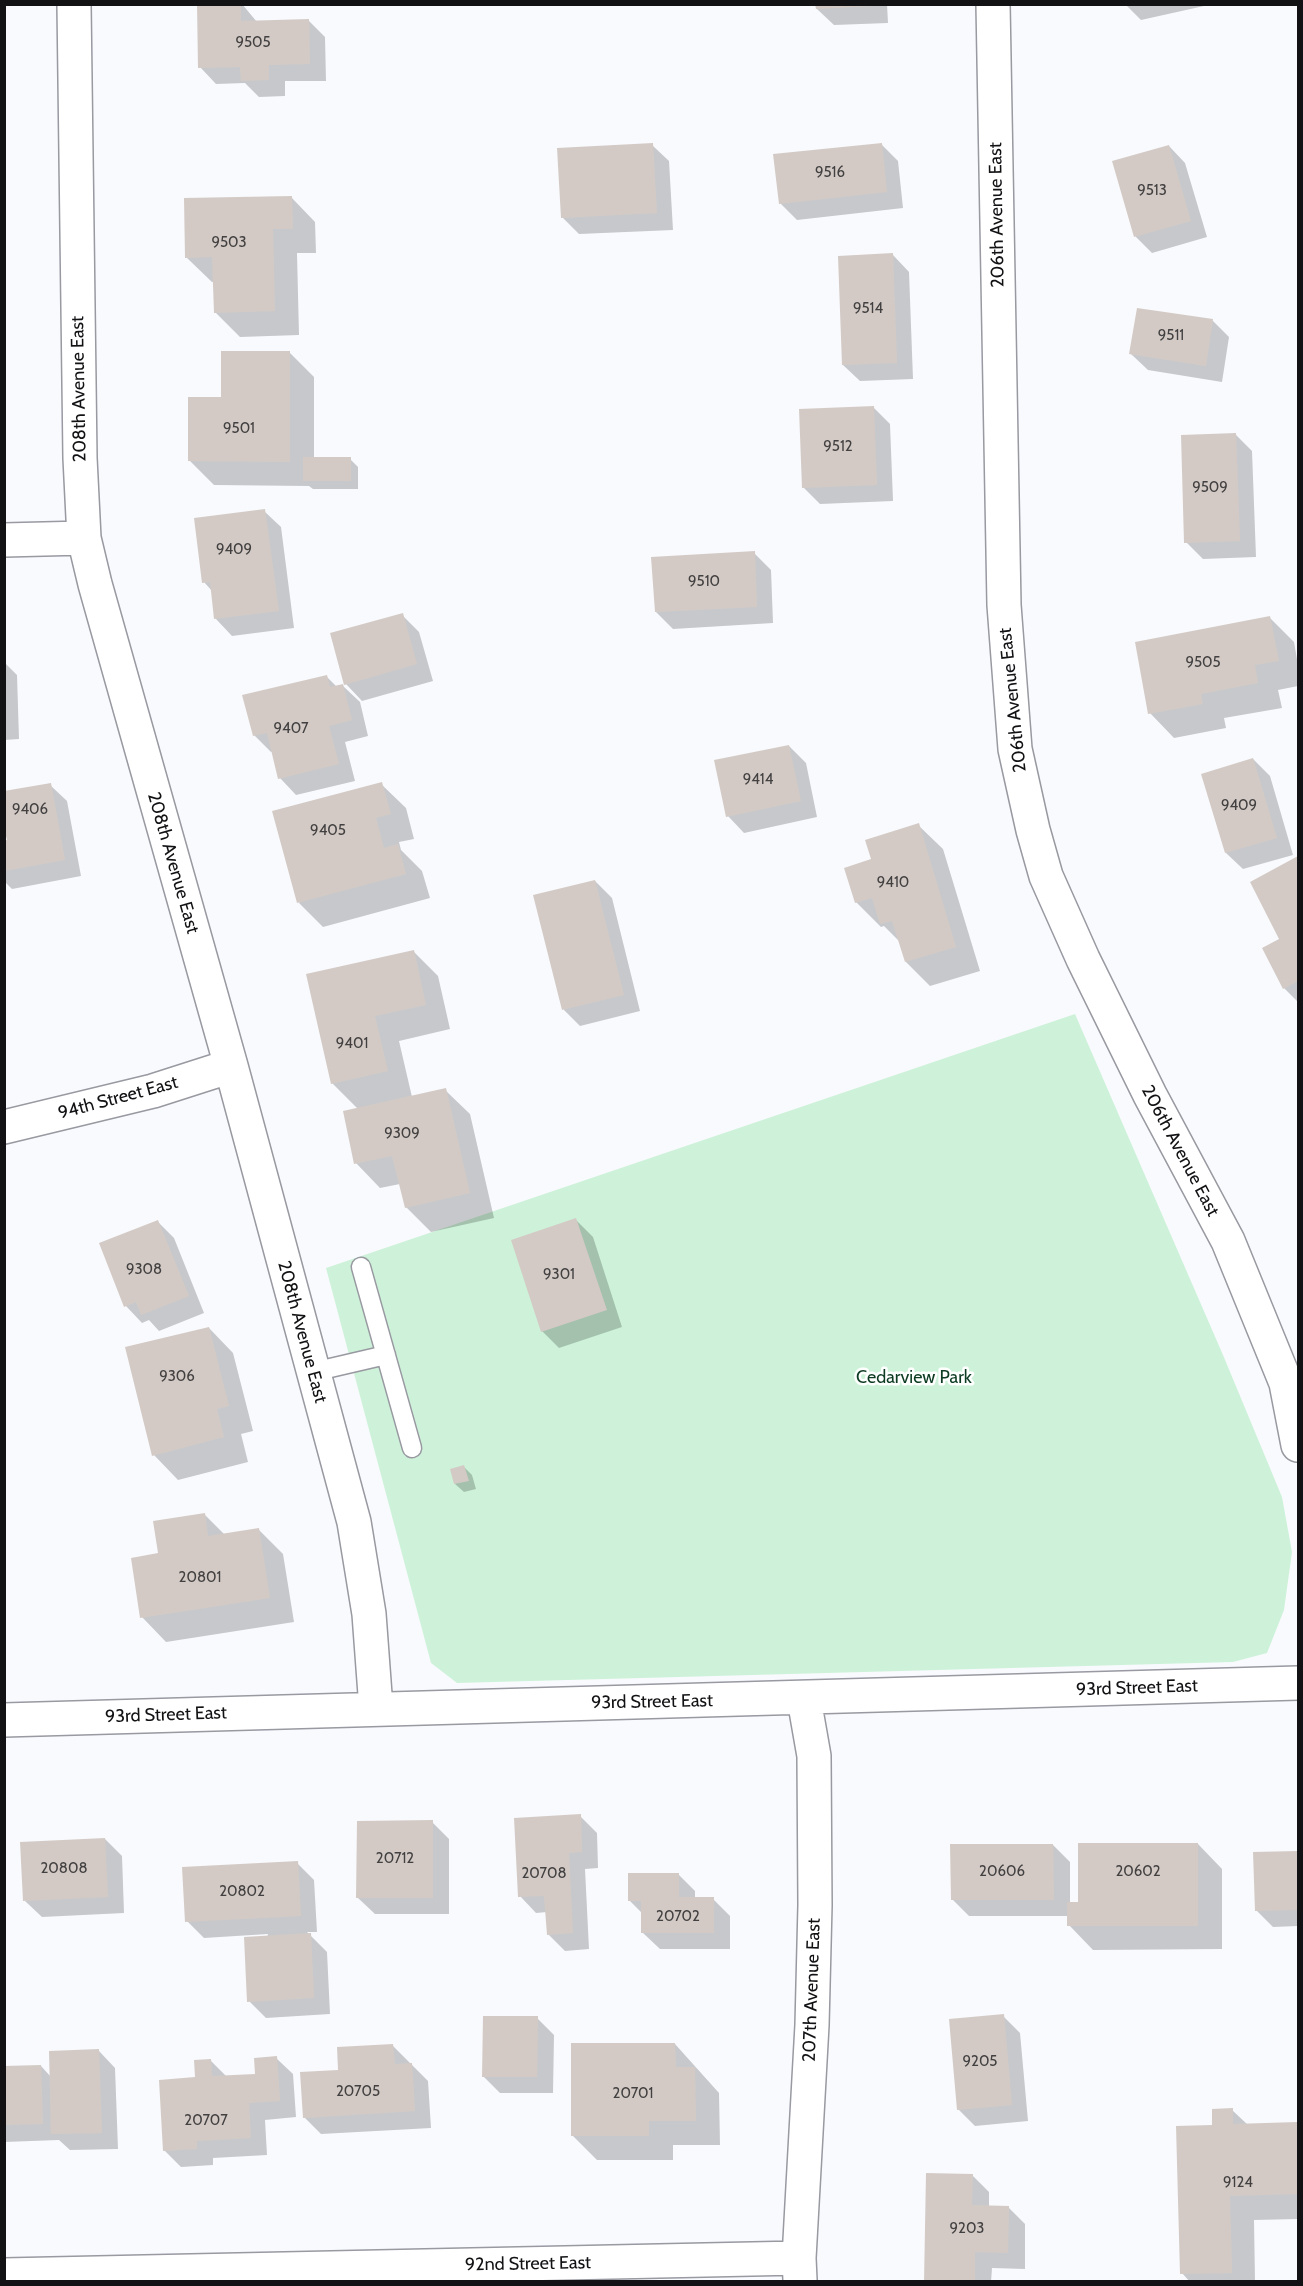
<!DOCTYPE html>
<html>
<head>
<meta charset="utf-8">
<style>
  body { margin:0 }
  #map { position:relative; width:1303px; height:2286px; overflow:hidden; background:#f9fafe; font-family:Cabin,sans-serif }
  canvas { display:block }
  .frame { position:absolute; inset:0; border:6px solid #121215; pointer-events:none }
</style>
</head>
<body>
<div id="map">
<canvas width="1303" height="2286"></canvas>
<div class="frame"></div>
</div>
<script>
const c = document.querySelector('canvas').getContext('2d');
c.lineJoin = 'round';
function fill(path, color) {
  c.fillStyle = color;
  c.fill(path, 'evenodd');
}
function toPath(rows) {
  const path = new Path2D();
  for (const r of rows) {
    path.moveTo(r[0], r[1]);
    for (let i = 2; i < r.length; i += 2) path.lineTo(r[i], r[i + 1]);
  }
  return path;
}
function trace(path, color, width, dash) {
  c.strokeStyle = color;
  c.lineWidth = width;
  c.lineCap = dash ? 'butt' : 'round';
  c.setLineDash(dash || []);
  c.stroke(path);
}
function drawText(font, color, halo, rows, align = 'center') {
  c.font = font + ' Cabin,sans-serif';
  c.lineWidth = 5;
  c.setLineDash([]);
  c.textBaseline = 'middle';
  c.strokeStyle = halo;
  c.fillStyle = color;
  for (const [text, x, y, turn = 0] of rows) {
    c.save();
    c.translate(x, y);
    c.rotate((+turn || 0) * Math.PI / 180);
    c.textAlign = isNaN(turn) ? turn : align;
    if (halo) c.strokeText(text, 0, 0);
    c.fillText(text, 0, 0);
    c.restore();
  }
}
const green = toPath([
  [1075,1014,1223,1355,1282,1497,1292,1552,1284,1610,1267,1653,1233,1662,457,1683,431,1663,326,1268]
]);
const shadow = toPath([
  [199,4,242,4,257,22,308,20,325,37,326,81,285,81,285,96,259,97,245,83,216,84,200,67],
  [817,4,887,4,888,23,834,25,817,9],
  [1125,4,1213,4,1141,20],
  [881,144,898,161,903,208,797,220,780,203],
  [652,145,669,161,673,230,579,234,562,217],
  [1169,146,1185,163,1207,237,1152,253,1136,237,1114,162],
  [291,197,315,222,316,253,297,253,299,335,240,337,215,312,214,282,212,282,187,258],
  [893,255,909,272,913,379,860,381,843,365],
  [1212,320,1229,337,1222,382,1148,370,1131,354],
  [289,352,314,377,314,459,350,459,358,467,358,489,313,489,309,486,214,485,190,461],
  [874,408,890,424,893,501,820,504,803,487],
  [1235,434,1252,451,1256,557,1203,559,1186,542],
  [264,511,281,527,294,628,232,636,216,619,212,591,204,582],
  [754,553,771,570,773,623,673,629,656,612],
  [402,615,419,632,433,681,362,701,346,684],
  [1270,618,1294,642,1298,665,1298,686,1278,690,1282,708,1224,718,1226,728,1174,738,1150,713],
  [4,662,17,675,19,739,4,740],
  [326,676,337,687,343,686,360,702,368,736,345,742,355,781,296,795,280,778,273,751,271,752,254,735],
  [789,746,806,763,817,817,744,833,728,816],
  [1253,759,1270,776,1293,855,1243,869,1226,853],
  [381,784,406,808,414,839,399,842,401,850,422,871,430,898,323,927,299,903],
  [50,785,67,801,81,876,12,889,4,881,4,842,8,841],
  [918,825,943,849,980,971,930,986,906,962,900,942,884,926,881,927,856,902,873,860],
  [1298,858,1298,1002,1284,988,1281,939,1252,883],
  [595,881,612,898,640,1011,580,1026,564,1010],
  [414,952,438,976,450,1029,399,1041,412,1097,445,1090,470,1114,494,1218,431,1232,406,1207,400,1184,380,1188,356,1163,358,1109,332,1083],
  [576,1220,593,1237,622,1327,559,1348,542,1331],
  [158,1222,174,1238,204,1313,159,1331,149,1320,142,1323,126,1306],
  [209,1328,233,1353,253,1431,241,1434,248,1462,178,1480,154,1455],
  [464,1467,472,1475,476,1489,464,1492,455,1484],
  [204,1514,225,1535,258,1529,283,1554,294,1622,166,1642,142,1617,159,1554],
  [580,1816,597,1833,598,1868,585,1869,589,1949,565,1951,548,1934,547,1912,536,1913,520,1896],
  [432,1822,449,1839,449,1914,375,1914,358,1898],
  [105,1839,122,1856,124,1913,42,1917,25,1901],
  [1198,1844,1222,1869,1222,1949,1093,1950,1069,1925,1068,1916,969,1916,952,1899,1053,1845,1070,1862,1070,1903,1080,1904],
  [1298,1852,1298,1926,1273,1927,1256,1910,1254,1854],
  [297,1863,314,1880,317,1932,307,1932,327,1952,330,2014,266,2018,249,2001,268,1934,204,1938,187,1921],
  [678,1874,695,1891,695,1899,713,1899,730,1916,730,1949,660,1949,643,1933,643,1914,629,1900],
  [1003,2016,1020,2033,1028,2121,975,2126,958,2109],
  [537,2018,554,2035,553,2093,500,2093,484,2077],
  [675,2044,719,2093,720,2145,673,2145,673,2160,597,2160,573,2136],
  [393,2046,428,2081,431,2128,321,2134,304,2117,340,2072],
  [99,2051,115,2068,118,2149,70,2150,59,2140,4,2142,4,2068,41,2066,51,2077],
  [276,2058,293,2074,296,2117,265,2120,267,2155,213,2158,213,2165,181,2167,164,2150,197,2079,211,2061,227,2077,257,2075],
  [1232,2110,1248,2125,1296,2123,1298,2125,1298,2219,1254,2220,1255,2282,1190,2282,1182,2273,1214,2127],
  [973,2176,989,2192,989,2207,1008,2207,1025,2224,1025,2269,992,2268,991,2282,926,2282]
]);
const building = toPath([
  [197,4,241,4,241,21,309,19,310,64,269,65,269,80,241,81,240,67,198,68],
  [815,4,872,4,873,6,816,9],
  [653,143,657,213,561,218,557,148],
  [882,143,887,192,779,204,773,154],
  [1169,145,1191,221,1134,237,1112,161],
  [292,196,293,229,273,229,275,311,214,313,212,257,185,258,184,198],
  [893,253,897,363,842,365,838,256],
  [1137,308,1213,319,1206,366,1129,354],
  [221,351,290,351,290,462,188,461,188,397,221,397],
  [874,406,877,485,802,488,799,409],
  [1236,433,1240,541,1184,543,1181,435],
  [303,457,351,457,351,481,303,481],
  [265,509,279,611,214,619,210,582,202,583,194,518],
  [755,551,757,607,655,612,651,557],
  [403,613,417,664,344,685,330,633],
  [1270,616,1279,661,1255,665,1258,683,1201,694,1203,704,1148,714,1135,642],
  [327,675,330,687,343,684,352,720,329,726,339,764,278,779,267,733,253,736,242,695],
  [789,745,801,801,726,817,714,760],
  [1253,758,1277,838,1225,853,1201,774],
  [382,782,391,814,376,818,384,848,398,844,406,874,297,903,272,811],
  [51,783,65,860,4,871,4,841,7,840,4,828,4,791],
  [919,823,956,947,905,962,892,921,880,924,872,898,855,903,844,868,871,859,865,840],
  [1298,856,1298,981,1283,989,1262,948,1279,939,1250,882],
  [595,880,624,995,562,1010,533,895],
  [414,950,426,1005,375,1016,388,1071,331,1084,306,974],
  [446,1088,470,1193,405,1208,392,1156,354,1164,343,1111],
  [576,1218,607,1310,541,1332,511,1240],
  [158,1220,189,1296,141,1315,136,1302,124,1307,99,1243],
  [209,1327,229,1406,217,1409,224,1437,152,1456,125,1347],
  [464,1465,469,1481,454,1484,450,1469],
  [205,1513,208,1536,259,1528,270,1598,140,1618,131,1558,158,1553,153,1521],
  [581,1814,582,1852,569,1853,573,1933,547,1935,544,1896,518,1897,514,1818],
  [433,1820,433,1898,356,1898,357,1821],
  [105,1838,108,1897,23,1901,20,1842],
  [1078,1843,1198,1843,1198,1926,1067,1926,1067,1902,1078,1902],
  [950,1844,1053,1844,1054,1900,951,1900],
  [1298,1851,1298,1910,1255,1911,1253,1852],
  [298,1861,301,1916,185,1922,182,1867],
  [628,1873,679,1873,679,1897,714,1897,714,1933,641,1933,641,1901,628,1901],
  [311,1933,314,1998,247,2002,244,1937],
  [1004,2014,1012,2105,957,2110,949,2019],
  [483,2016,538,2016,537,2077,482,2077],
  [571,2043,675,2043,676,2067,695,2067,696,2121,649,2121,649,2136,571,2136],
  [393,2044,395,2064,412,2063,415,2111,303,2118,300,2072,338,2070,337,2047],
  [99,2049,102,2133,51,2134,49,2051],
  [277,2056,280,2101,249,2103,251,2138,197,2141,197,2149,163,2151,159,2080,195,2077,194,2060,211,2059,212,2076,255,2074,254,2058],
  [41,2065,43,2124,4,2125,4,2066],
  [1233,2108,1233,2124,1297,2122,1298,2194,1230,2196,1232,2273,1180,2274,1176,2126,1212,2125,1212,2109],
  [926,2173,973,2174,972,2205,1009,2206,1008,2253,975,2252,975,2282,924,2282]
]);
const lane = toPath([
  [361,1267,412,1448],
  [313,1372,386,1355]
]);
const street = toPath([
  [74,4,80,458,84,538,95,584,231,1066,354,1522,369,1614,376,1708],
  [993,4,1004,605,1015,749,1033,830,1046,876,1083,959,1150,1095,1228,1241,1286,1383,1298,1445],
  [4,540,84,538],
  [4,1127,153,1091,231,1066],
  [4,1720,1298,1683],
  [4,2275,799,2258],
  [800,2280,799,2258,812,2025,815,1905,814,1756,804,1699]
]);
const numberNames = [
  ["9505",253,43],
  ["9516",830,173],
  ["9513",1152,191],
  ["9503",229,243],
  ["9514",868,309],
  ["9511",1171,336],
  ["9501",239,429],
  ["9512",838,447],
  ["9509",1210,488],
  ["9409",234,550],
  ["9510",704,582],
  ["9505",1203,663],
  ["9407",291,729],
  ["9414",758,780],
  ["9409",1239,806],
  ["9406",30,810],
  ["9405",328,831],
  ["9410",893,883],
  ["9401",352,1044],
  ["9309",402,1134],
  ["9308",144,1270],
  ["9301",559,1275],
  ["9306",177,1377],
  ["20801",200,1578],
  ["20712",395,1859],
  ["20808",64,1869],
  ["20606",1002,1872],
  ["20602",1138,1872],
  ["20708",544,1874],
  ["20802",242,1892],
  ["20702",678,1917],
  ["9205",980,2062],
  ["20705",358,2092],
  ["20701",633,2094],
  ["20707",206,2121],
  ["9124",1238,2183],
  ["9203",967,2229]
];
const streetNames = [
  ["206th Avenue East",997,215,-91],
  ["208th Avenue East",79,389,-91],
  ["206th Avenue East",1013,700,-96],
  ["208th Avenue East",173,863,74],
  ["94th Street East",118,1098,-15],
  ["206th Avenue East",1180,1151,62],
  ["208th Avenue East",302,1332,75],
  ["93rd Street East",1137,1688,-2],
  ["93rd Street East",652,1702,-1],
  ["93rd Street East",166,1715,-2],
  ["207th Avenue East",812,1990,-88],
  ["92nd Street East",528,2264,-1]
];
const parkNames = [
  ["Cedarview Park",914,1378]
];
fill(green, '#cef2d9');
fill(shadow, '#0003');
fill(building, '#d3cac5');
trace(lane, '#9899a1', 21);
trace(street, '#9899a1', 36);
trace(lane, '#fff', 18);
trace(street, '#fff', 33);
drawText('15px', '#424041', null, numberNames);
drawText('18px', '#121215', '#fff', streetNames);
drawText('18px', '#0e3c23', '#fff', parkNames);
</script>
</body>
</html>
